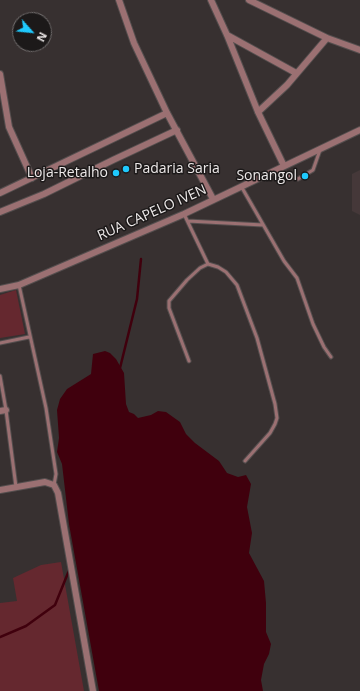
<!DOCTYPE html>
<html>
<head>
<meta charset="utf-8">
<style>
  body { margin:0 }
  #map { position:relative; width:360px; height:691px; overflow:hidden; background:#373030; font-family:"Open Sans",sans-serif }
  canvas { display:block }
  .north { position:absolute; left:12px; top:12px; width:40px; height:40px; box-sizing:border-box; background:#1c1919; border:1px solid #706c6c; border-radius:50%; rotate:117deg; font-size:11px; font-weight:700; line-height:16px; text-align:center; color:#ede9e9 }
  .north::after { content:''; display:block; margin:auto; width:14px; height:18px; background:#1fc9fd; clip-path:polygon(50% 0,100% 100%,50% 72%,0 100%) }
</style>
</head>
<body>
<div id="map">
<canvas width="360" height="691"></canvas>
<div class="north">N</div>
</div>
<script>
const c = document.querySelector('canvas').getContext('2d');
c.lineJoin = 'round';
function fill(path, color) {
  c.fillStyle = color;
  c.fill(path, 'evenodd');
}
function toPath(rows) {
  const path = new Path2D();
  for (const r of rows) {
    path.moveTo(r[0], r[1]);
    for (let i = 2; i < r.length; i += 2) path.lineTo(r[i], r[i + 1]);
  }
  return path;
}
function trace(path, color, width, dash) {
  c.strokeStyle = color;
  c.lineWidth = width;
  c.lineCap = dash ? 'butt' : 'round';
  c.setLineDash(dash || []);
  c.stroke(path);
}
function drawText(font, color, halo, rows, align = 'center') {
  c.font = font + ' "Open Sans",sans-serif';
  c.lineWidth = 3;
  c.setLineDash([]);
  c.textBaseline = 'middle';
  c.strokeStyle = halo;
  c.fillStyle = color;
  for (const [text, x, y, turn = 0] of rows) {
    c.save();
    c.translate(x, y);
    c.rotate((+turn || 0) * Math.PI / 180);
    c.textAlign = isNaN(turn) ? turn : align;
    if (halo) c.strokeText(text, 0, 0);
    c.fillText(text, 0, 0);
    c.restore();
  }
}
const built = toPath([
  [360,170,360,215,352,211,352,174]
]);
const green = toPath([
  [16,290,25,334,0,338,0,295],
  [61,562,84,691,0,691,0,603,17,601,13,578,41,565]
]);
const water = toPath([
  [105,351,110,353,116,359,124,373,126,404,129,412,134,414,138,418,151,415,158,411,166,412,180,422,186,434,195,443,219,461,227,473,238,477,246,475,251,484,247,507,252,533,249,553,264,581,266,603,266,632,271,644,269,654,264,664,261,680,263,691,99,691,69,524,62,464,57,452,59,438,57,410,60,399,67,389,91,374,93,354]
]);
const stream = toPath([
  [120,368,137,299,141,259],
  [0,637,26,626,55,605,70,568]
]);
const lane = toPath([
  [278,169,291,177,298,179,313,170,320,150],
  [241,186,284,261,297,278,313,324,324,347,331,357],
  [184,214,208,264,218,267,226,272,237,285,257,338,275,404,277,418,275,424,270,433,245,461],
  [188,221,263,225],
  [19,285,46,408,56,474,54,485],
  [0,343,29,337],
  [189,361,169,308,169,301,187,280,200,268,208,264],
  [0,376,6,410,16,487]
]);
const street = toPath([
  [119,0,134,43,167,113,213,199],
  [211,0,227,35,258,112,284,166],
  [249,0,327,38,287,85,258,112],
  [227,35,296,73],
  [327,38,360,50],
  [0,74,9,127,32,178],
  [0,193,167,113],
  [0,212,44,194,113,160,177,130],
  [0,289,19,285,184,214,360,130],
  [0,411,6,410],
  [0,490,45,482,54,485,58,493,93,691]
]);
const markers = [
  [126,169,4,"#1fc9fd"],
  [116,173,4,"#1fc9fd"],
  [305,176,4,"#1fc9fd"]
];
const poiNames = [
  ["Padaria Saria",134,169,"left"],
  ["Loja-Retalho",108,173],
  ["Sonangol",297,176]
];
const streetNames = [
  ["RUA CAPELO IVEN",152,213,-24]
];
fill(built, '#453839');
fill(green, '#65282f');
fill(water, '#40000d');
trace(stream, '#40000d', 2.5);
trace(lane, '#544e4e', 5);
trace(street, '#544e4e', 8);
trace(lane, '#9b7072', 3);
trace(street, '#9b7072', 6);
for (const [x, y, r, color] of markers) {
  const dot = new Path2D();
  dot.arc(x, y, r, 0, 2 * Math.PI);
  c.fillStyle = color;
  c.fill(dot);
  trace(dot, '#1c1919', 1.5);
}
drawText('14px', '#ede9e9', '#1c1919', poiNames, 'right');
drawText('14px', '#ede9e9', '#1c1919', streetNames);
</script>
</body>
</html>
